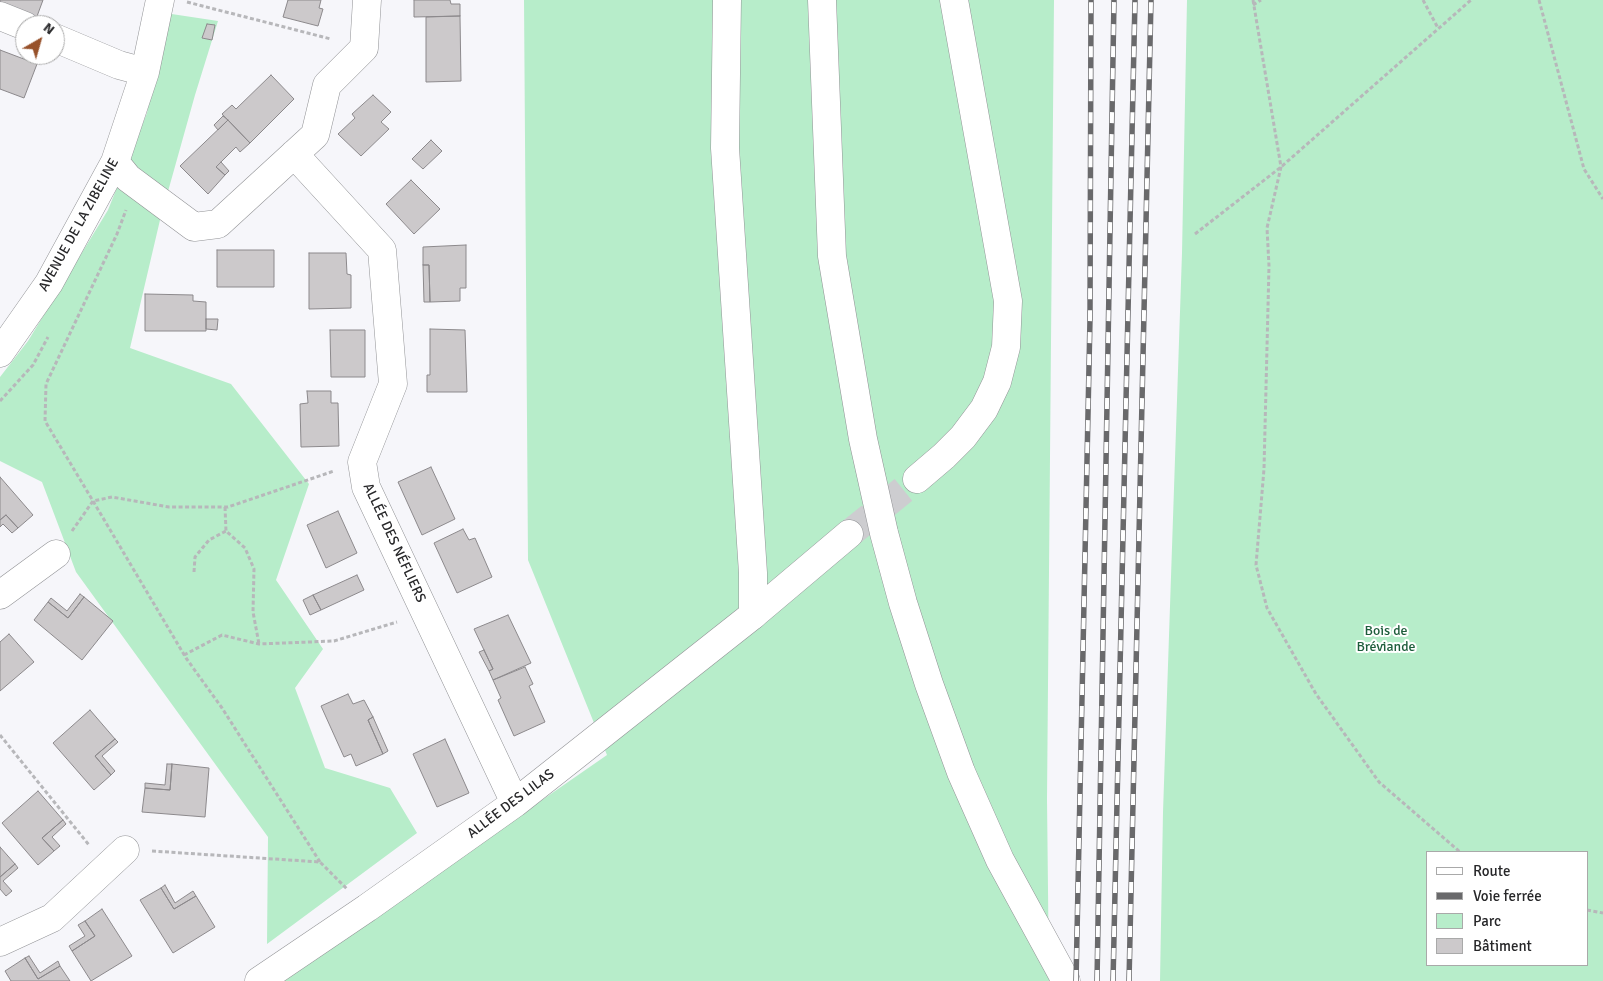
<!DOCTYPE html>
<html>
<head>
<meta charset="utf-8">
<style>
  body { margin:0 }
  #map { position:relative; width:1603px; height:981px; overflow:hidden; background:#f6f6fa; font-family:Signika,sans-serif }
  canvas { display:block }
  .legend { position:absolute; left:1426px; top:851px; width:162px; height:115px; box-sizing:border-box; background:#fff; border:1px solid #a9a9a9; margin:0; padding:6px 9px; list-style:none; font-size:15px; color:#272729 }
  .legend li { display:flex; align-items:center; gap:10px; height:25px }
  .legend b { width:25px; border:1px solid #a9a9a9 }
  .north { position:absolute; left:15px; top:15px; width:50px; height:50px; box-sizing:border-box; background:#fff; border:1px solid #a9a9a9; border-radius:50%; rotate:38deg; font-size:14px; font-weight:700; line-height:20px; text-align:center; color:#272729 }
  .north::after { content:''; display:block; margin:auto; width:18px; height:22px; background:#97512a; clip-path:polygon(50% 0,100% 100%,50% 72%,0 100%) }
</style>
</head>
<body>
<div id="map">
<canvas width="1603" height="981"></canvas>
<ul class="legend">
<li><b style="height:6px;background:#fff"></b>Route</li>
<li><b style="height:6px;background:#69696b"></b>Voie ferrée</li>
<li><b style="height:14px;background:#b7edca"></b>Parc</li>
<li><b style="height:14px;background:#ccc9cb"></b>Bâtiment</li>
</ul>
<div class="north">N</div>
</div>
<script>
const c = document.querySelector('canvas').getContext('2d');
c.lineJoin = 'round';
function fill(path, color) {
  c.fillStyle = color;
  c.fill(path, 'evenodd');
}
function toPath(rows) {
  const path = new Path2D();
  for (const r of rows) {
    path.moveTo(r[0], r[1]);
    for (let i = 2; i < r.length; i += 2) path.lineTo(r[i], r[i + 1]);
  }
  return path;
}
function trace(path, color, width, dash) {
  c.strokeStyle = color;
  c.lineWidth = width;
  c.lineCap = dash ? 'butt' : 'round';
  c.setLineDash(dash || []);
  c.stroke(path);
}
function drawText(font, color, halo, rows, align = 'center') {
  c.font = font + ' Signika,sans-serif';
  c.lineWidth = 4;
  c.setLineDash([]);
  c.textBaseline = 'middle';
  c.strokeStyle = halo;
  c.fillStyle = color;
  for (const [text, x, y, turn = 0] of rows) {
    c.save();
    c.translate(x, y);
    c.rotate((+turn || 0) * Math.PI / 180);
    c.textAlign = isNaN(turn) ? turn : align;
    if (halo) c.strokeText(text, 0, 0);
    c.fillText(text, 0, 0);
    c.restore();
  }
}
const green = toPath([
  [524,0,1054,0,1047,799,1049,981,281,981,607,755,528,560],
  [1187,0,1603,0,1603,981,1160,981,1163,812,1182,253],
  [1587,852,1587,965,1427,965,1427,852],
  [165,13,218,21,195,95,160,220,130,348,231,384,309,484,276,580,323,649,295,688,325,768,390,788,417,833,267,944,268,837,76,572,42,482,0,461,0,377,28,341,108,210,147,113]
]);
const building = toPath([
  [0,0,43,0,36,19,0,5,0,0],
  [288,0,321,0,319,8,323,9,318,26,283,17,288,0],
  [414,0,450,0,451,4,460,4,460,16,414,17,414,0],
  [460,16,461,81,426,82,426,17,460,16],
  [207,24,215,25,212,40,202,38,207,24],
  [0,50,37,64,24,98,0,89,0,50],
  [271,75,294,99,250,143,222,114,232,105,236,109,271,75],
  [373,95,391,112,381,122,389,129,361,156,338,134,355,118,352,114,373,95],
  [223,116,228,120,218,130,214,125,223,116],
  [228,120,250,143,240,152,236,147,216,167,225,175,208,194,180,166,228,120],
  [431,140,442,151,423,169,412,159,431,140],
  [221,162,229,171,225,175,216,167,221,162],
  [411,180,440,209,414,234,386,204,411,180],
  [466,245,466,288,460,288,460,301,430,302,429,265,423,265,423,247,466,245],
  [217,250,274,250,274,287,217,287,217,250],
  [309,253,346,253,347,274,351,275,351,308,309,309,309,253],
  [423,265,429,265,430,302,424,302,423,265],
  [145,294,193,295,193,301,206,302,206,331,145,331,145,294],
  [206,319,218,319,217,330,206,329,206,319],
  [430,329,465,330,467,392,427,392,427,375,430,375,430,329],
  [330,330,365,330,365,377,331,377,330,330],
  [307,391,331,391,331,403,338,403,339,446,301,447,300,404,308,403,307,391],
  [431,467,455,519,422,535,398,482,431,467],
  [0,477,33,515,18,528,6,515,0,520,0,477],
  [338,511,357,553,326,568,307,525,338,511],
  [6,515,18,528,12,533,3,524,0,527,0,520,6,515],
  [463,529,469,540,475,538,492,577,457,593,434,543,463,529],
  [357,575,364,590,321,610,313,595,357,575],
  [80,594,84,597,68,618,48,602,51,598,67,611,80,594],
  [313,595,321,610,310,615,303,600,313,595],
  [84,597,113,621,82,660,34,620,48,602,68,618,84,597],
  [508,615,531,663,493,680,489,671,493,669,474,629,508,615],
  [9,634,34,662,0,691,0,642,9,634],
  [484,650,493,669,489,671,479,652,484,650],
  [525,667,533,684,529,686,545,722,514,736,498,700,501,698,493,680,525,667],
  [348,694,353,704,364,700,373,717,368,720,383,754,356,766,351,754,344,757,321,706,348,694],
  [90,710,115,739,95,756,111,775,94,790,53,743,90,710],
  [373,717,388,751,383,754,368,720,373,717],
  [115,739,118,742,102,756,115,771,111,775,95,756,115,739],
  [445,739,469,793,437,807,413,754,445,739],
  [167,764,172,764,170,790,145,788,145,783,165,785,167,764],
  [172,764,209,768,205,817,142,812,145,788,170,790,172,764],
  [38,791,63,820,42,838,54,851,38,865,2,823,38,791],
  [63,820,66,824,52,837,60,846,54,851,42,838,63,820],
  [0,847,15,864,0,877,0,847],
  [15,864,18,868,3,881,12,891,6,896,0,889,0,877,15,864],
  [165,885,175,903,193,891,196,896,174,909,161,888,165,885],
  [161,888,174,909,196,896,215,927,173,953,140,900,161,888],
  [102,909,132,956,91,981,72,951,95,936,85,921,102,909],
  [85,921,95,936,72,951,69,946,85,936,78,925,85,921],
  [29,956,40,973,58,961,60,966,38,979,25,958,29,956],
  [25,958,38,979,60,966,70,981,11,981,5,971,25,958]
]);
const majorTunnel = toPath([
  [849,534,917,479]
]);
const path = toPath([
  [1253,0,1281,167,1267,228,1269,266,1264,469,1256,565,1267,608,1316,694,1379,782,1460,852],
  [1423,0,1438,28],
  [1539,0,1584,169,1603,199],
  [187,2,331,39],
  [1253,5,1261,0],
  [1195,234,1281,167,1471,0],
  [0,401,33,365,48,337],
  [225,507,226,531,245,548,254,569,253,612,259,644],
  [72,531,93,501,45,421,46,384,117,234,126,210],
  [194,572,195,557,209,540,226,531],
  [184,655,222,635,259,644,334,641,397,622],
  [0,735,89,845],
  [152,851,320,862,347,889],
  [320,862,222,708,186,658,93,501,112,497,169,507,228,507,334,471],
  [1587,910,1603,913]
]);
const minor = toPath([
  [0,16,25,26],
  [55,38,119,65,145,72],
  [294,154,382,250,393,384,362,462,366,487,515,803],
  [115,162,128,178,194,227,218,224,315,135,327,85,364,48,367,0],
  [0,353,49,283,115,162,145,72,160,0],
  [0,595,56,554],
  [0,942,52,918,125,850],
  [259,981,367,908,515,803,753,615]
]);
const major = toPath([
  [727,0,725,148,753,573,753,615],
  [822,0,832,256,863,439,884,533,903,603,929,684,961,772,1000,860,1066,981],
  [917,479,944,456,963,437,984,409,997,382,1006,347,1008,301,954,0],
  [753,615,849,534]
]);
const rail = toPath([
  [1076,981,1090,319,1091,0],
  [1097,981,1114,0],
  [1113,981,1135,0],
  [1129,981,1151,0]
]);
const streetNames = [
  ["AVENUE DE LA ZIBELINE",79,225,-61],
  ["ALLÉE DES NÉFLIERS",394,543,65],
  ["ALLÉE DES LILAS",511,804,-37]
];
const parkNames = [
  ["Bois de",1386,631],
  ["Bréviande",1386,647]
];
fill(green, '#b7edca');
fill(building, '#ccc9cb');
trace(building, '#8c898c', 1);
trace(majorTunnel, '#cdcdd0', 28, [28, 14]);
trace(minor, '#929396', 29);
trace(major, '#929396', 29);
trace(path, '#b7b7ba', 3, [4, 2.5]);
trace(minor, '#fff', 28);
trace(major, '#fff', 28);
trace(rail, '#69696b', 5.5);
trace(rail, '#fff', 4, [11]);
drawText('14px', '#272729', '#fff', streetNames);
drawText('14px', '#1d5d3b', '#fff', parkNames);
</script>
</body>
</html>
